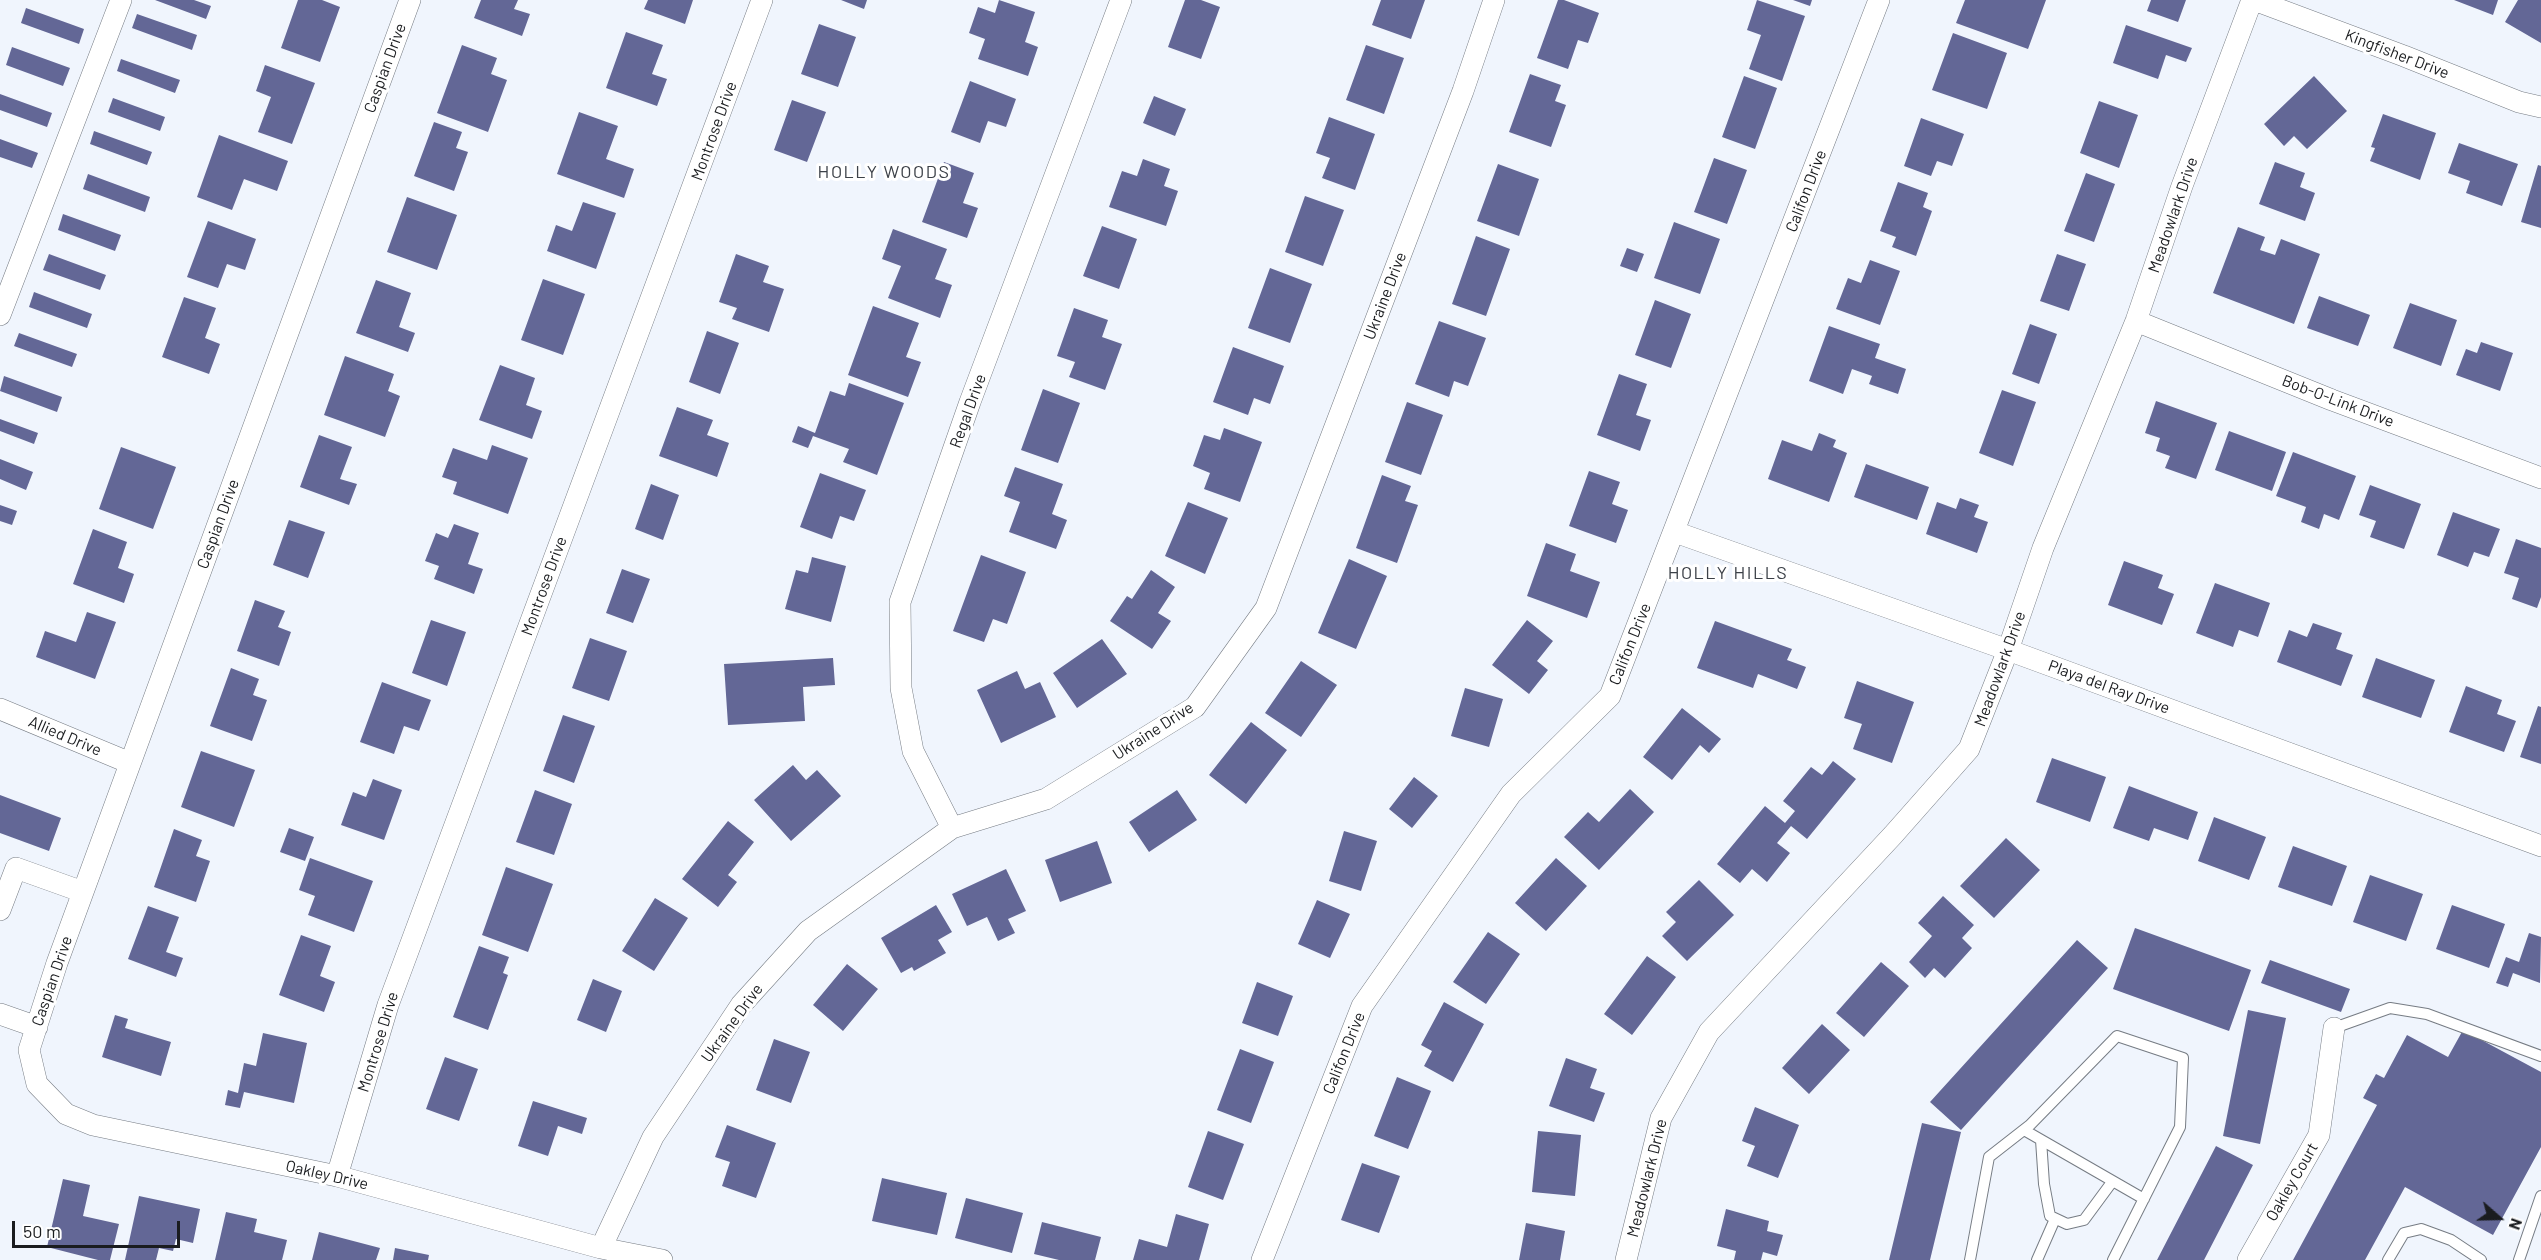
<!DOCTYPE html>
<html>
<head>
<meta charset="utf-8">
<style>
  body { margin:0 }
  #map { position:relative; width:2541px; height:1260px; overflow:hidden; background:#f0f5fd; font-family:Barlow,sans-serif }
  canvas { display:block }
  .north { position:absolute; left:2469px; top:1188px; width:60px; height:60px; -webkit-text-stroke:4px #fff; paint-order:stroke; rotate:110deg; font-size:16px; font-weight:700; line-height:24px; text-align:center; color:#1a1c1f }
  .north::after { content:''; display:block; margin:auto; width:21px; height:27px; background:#1a1c1f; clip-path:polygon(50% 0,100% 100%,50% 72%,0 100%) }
  .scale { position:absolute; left:12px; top:1221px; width:168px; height:27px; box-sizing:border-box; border:3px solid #1a1c1f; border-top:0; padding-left:8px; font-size:18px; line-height:21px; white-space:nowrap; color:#1a1c1f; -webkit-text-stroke:4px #fff; paint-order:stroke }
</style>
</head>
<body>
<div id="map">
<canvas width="2541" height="1260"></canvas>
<div class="north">N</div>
<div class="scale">50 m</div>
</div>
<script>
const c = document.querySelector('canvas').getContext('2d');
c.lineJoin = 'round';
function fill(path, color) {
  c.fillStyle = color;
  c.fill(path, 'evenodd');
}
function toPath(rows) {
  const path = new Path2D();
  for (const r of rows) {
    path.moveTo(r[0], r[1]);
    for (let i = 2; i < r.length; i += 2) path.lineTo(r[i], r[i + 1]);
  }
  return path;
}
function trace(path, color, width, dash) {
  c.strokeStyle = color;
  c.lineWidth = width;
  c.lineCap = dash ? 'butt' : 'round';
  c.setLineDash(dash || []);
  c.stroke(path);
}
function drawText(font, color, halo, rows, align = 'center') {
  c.font = font + ' Barlow,sans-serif';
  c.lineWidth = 6;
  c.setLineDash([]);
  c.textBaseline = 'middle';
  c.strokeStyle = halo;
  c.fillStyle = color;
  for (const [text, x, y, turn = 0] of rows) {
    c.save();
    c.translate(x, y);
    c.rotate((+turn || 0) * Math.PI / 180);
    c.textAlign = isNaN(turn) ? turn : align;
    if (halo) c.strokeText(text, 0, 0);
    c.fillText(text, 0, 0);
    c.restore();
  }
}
const building = toPath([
  [155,0,194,0,211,6,206,19],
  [298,0,322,0,340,7,320,62,281,48],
  [481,0,518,0,514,9,530,14,522,36,474,18],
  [648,0,693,0,685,24,644,9],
  [841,0,867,0,864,9],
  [999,0,1035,12,1025,42,1038,47,1028,76,978,59,985,39,969,33,978,7,995,13],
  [1185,0,1201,0,1220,7,1201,59,1168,47],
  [1381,0,1425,0,1411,39,1372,25],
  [1558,0,1564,0,1599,13,1588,43,1578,40,1568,69,1537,58],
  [1757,0,1805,16,1782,81,1749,69,1761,35,1747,30],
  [1793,0,1812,0,1810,6],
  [1965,0,2046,0,2028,49,1956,23],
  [2151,0,2186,0,2178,22,2147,11],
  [2454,0,2498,0,2493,15],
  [2518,0,2541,0,2541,43,2505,22],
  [26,8,84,29,79,44,21,23],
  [137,14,197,35,192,50,132,28],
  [819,24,856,37,838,87,801,74],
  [2126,25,2192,48,2186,62,2166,55,2158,79,2113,63],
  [626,32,663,45,652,74,667,79,657,106,606,88],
  [1953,33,2007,53,1987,109,1932,90],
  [462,45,497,58,491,74,507,80,488,132,437,113],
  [1366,45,1404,58,1384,114,1346,100],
  [12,47,70,68,63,86,6,65],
  [121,59,180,80,175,93,117,71],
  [265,65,315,83,292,144,258,132,271,97,256,91],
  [1530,74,1561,85,1555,101,1566,105,1551,147,1509,132],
  [1744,76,1777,88,1755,149,1722,137],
  [2314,76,2347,111,2307,149,2294,136,2284,146,2264,124],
  [970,81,1016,99,1006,127,988,121,980,143,951,132],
  [0,94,52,113,47,127,0,110],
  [1154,96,1186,109,1175,136,1143,123],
  [113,98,165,117,160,131,108,112],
  [792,100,826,112,807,162,774,150],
  [2099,101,2138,115,2119,168,2080,153],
  [579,112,618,126,606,159,634,169,624,198,557,174],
  [2383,114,2436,133,2420,180,2370,161,2375,148,2371,147],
  [1329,117,1375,134,1355,190,1322,178,1330,158,1316,153],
  [1921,118,1964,134,1952,166,1937,161,1931,176,1904,166],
  [434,122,462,132,456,148,468,152,454,191,414,176],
  [94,131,152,152,147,165,90,144],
  [219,135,288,161,277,191,244,179,232,210,197,197],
  [0,139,38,153,32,168,0,157],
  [2459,143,2518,164,2502,206,2466,193,2470,181,2448,173],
  [1714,158,1747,170,1727,224,1694,212],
  [1143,159,1170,169,1164,186,1178,191,1166,226,1109,207,1122,171,1137,176],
  [944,162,974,173,963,203,978,208,967,238,922,222],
  [2275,162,2305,173,2300,187,2315,193,2305,221,2259,204],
  [1498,164,1539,179,1519,236,1477,221],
  [2538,165,2541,166,2541,228,2521,222],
  [2086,173,2115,184,2094,242,2064,231],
  [88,174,150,197,145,212,83,189],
  [1898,182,1928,193,1923,207,1932,211,1916,256,1892,247,1896,237,1880,231],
  [1305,196,1344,210,1323,266,1285,252],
  [407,197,457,215,437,270,387,252],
  [583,202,616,213,596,269,547,251,556,225,572,231],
  [63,214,121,235,115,251,58,230],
  [208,221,256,239,245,270,227,264,218,288,187,277],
  [1674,222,1720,239,1700,294,1654,278],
  [1102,226,1137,239,1119,289,1083,276],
  [2238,227,2265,237,2260,250,2275,255,2281,239,2320,254,2294,324,2213,293],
  [893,229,947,249,935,279,952,285,940,318,888,298,901,266,882,259],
  [1476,236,1510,249,1486,316,1452,304],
  [1627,248,1644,254,1637,272,1620,266],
  [49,254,106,275,100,290,43,270],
  [736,254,769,266,763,282,784,289,769,332,732,319,737,308,719,302],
  [2057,254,2086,264,2069,311,2040,301],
  [1870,260,1900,271,1880,325,1836,309,1848,278,1861,283],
  [1270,268,1312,284,1290,343,1248,328],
  [543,279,585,294,563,355,521,340],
  [376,280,411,293,399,327,415,333,408,352,356,333],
  [34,292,92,314,87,328,29,307],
  [2319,296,2370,315,2358,346,2307,328],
  [184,297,216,308,205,338,220,344,209,374,162,357],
  [1655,300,1691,314,1671,368,1635,355],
  [2410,303,2457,320,2441,366,2393,348],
  [873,306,919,323,906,357,921,362,908,397,848,375],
  [1074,308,1108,320,1102,337,1122,344,1105,390,1069,377,1075,362,1057,356],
  [1439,321,1486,338,1468,386,1454,381,1449,397,1415,384],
  [2030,324,2057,334,2039,384,2012,374],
  [1829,326,1880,344,1875,358,1906,369,1898,394,1869,384,1872,376,1852,369,1843,394,1809,381],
  [707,331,739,343,720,394,689,382],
  [19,333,77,354,72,367,14,346],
  [2481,342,2513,353,2500,391,2456,375,2466,349,2477,353],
  [1233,347,1284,366,1270,404,1254,398,1248,415,1213,402],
  [345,356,394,374,388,391,400,396,385,437,324,415],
  [500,365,535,378,526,405,542,411,532,439,479,420],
  [1619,374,1647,384,1636,415,1651,420,1640,451,1597,435],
  [4,376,62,397,57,412,0,391],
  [849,383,904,403,877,475,843,462,849,449,813,436,808,448,792,442,798,426,815,433,830,391,845,396],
  [1043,389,1080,403,1058,463,1021,450],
  [2002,390,2036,402,2013,466,1979,453],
  [2156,401,2217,423,2196,479,2165,468,2170,456,2156,451,2160,438,2145,433],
  [1407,402,1443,415,1421,475,1385,462],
  [677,407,713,420,707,435,729,443,717,477,659,456],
  [0,419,38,433,34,444,0,431],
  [1224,428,1262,442,1240,502,1204,489,1210,473,1193,466,1204,435,1220,440],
  [2229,431,2286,452,2272,491,2215,470],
  [1819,433,1836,440,1833,447,1847,453,1829,502,1768,479,1782,440,1812,451],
  [319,435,352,447,340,479,357,484,349,505,300,487],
  [492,445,528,458,508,514,453,494,457,482,442,477,453,448,487,460],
  [121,447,176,467,153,529,99,509],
  [2293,452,2356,476,2339,520,2324,514,2319,529,2301,522,2306,507,2276,496],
  [0,459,33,472,26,490,0,479],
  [1866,464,1929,487,1917,520,1854,497],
  [1015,467,1063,484,1052,514,1067,520,1056,549,1009,532,1020,502,1004,496],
  [1589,471,1620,482,1612,504,1628,510,1616,543,1569,526],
  [820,473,866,490,854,521,840,516,832,539,800,527],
  [1382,475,1411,486,1405,501,1418,505,1397,563,1356,548],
  [651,484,679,495,663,540,635,529],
  [2370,485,2421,504,2404,549,2370,537,2376,521,2359,515],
  [1960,498,1979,505,1974,517,1988,522,1977,553,1926,534,1937,502,1956,509],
  [1188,502,1228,518,1205,574,1165,556],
  [0,505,17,511,12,525,0,521],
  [2453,512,2500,529,2489,557,2474,552,2468,567,2437,555],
  [289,520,325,532,308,578,273,565],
  [454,524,479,533,468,564,483,569,474,594,434,579,439,566,425,561,436,533,448,538],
  [93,529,127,542,118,568,134,574,124,603,73,584],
  [2516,539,2541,548,2541,597,2537,608,2512,599,2519,578,2504,573],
  [1546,543,1576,554,1570,571,1600,582,1587,618,1527,596],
  [981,555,1026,572,1007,624,993,619,984,642,953,631],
  [812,557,846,566,831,622,785,609,796,570,808,573],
  [1349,559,1387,576,1356,649,1318,633],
  [2124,561,2163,575,2158,588,2174,594,2162,625,2108,605],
  [622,569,650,579,633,623,606,613],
  [1151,570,1175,587,1158,613,1171,621,1152,649,1110,621,1127,596,1132,599],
  [2215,583,2270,603,2258,637,2239,630,2233,647,2196,633],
  [255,600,285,611,278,627,291,632,279,666,237,651],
  [87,612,116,622,95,679,36,657,45,631,76,642],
  [431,620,466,632,447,686,412,673],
  [1527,620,1553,641,1537,661,1548,670,1529,694,1492,665],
  [1715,621,1792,649,1787,660,1806,667,1797,689,1758,674,1753,688,1697,668],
  [2313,623,2342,633,2336,649,2353,655,2341,686,2277,662,2289,630,2307,637],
  [590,638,627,651,609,701,572,688],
  [1102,639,1127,674,1077,708,1053,673],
  [833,658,835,685,803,687,805,721,728,725,724,664],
  [2376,658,2435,680,2421,718,2362,697],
  [1301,661,1337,685,1301,737,1265,713],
  [231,668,259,679,253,695,267,700,252,741,210,726],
  [1017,671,1025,689,1040,682,1056,717,1001,743,977,690],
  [1857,681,1914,702,1892,763,1853,749,1862,724,1844,718],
  [382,682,431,700,419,731,404,726,394,754,360,742],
  [2466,686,2502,700,2497,714,2516,721,2504,752,2449,732],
  [1465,688,1503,699,1489,747,1451,736],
  [2538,706,2541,707,2541,764,2520,757],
  [1682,708,1721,739,1709,753,1700,745,1672,780,1643,757],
  [563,715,595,726,574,783,543,771],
  [1251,722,1287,750,1246,804,1209,775],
  [201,751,255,770,234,827,181,807],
  [2052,758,2106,777,2090,822,2036,802],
  [1833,761,1856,779,1807,839,1791,826,1777,843,1790,853,1767,882,1752,869,1740,883,1717,864,1765,806,1785,823,1795,811,1783,801,1811,767,1822,775],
  [793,765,806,780,817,770,841,796,791,841,754,800],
  [1414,777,1438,796,1412,828,1389,809],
  [373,779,402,790,384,840,341,825,353,792,366,797],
  [2129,786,2198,812,2188,840,2154,828,2149,841,2113,828],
  [1630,789,1654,812,1599,870,1564,837,1588,812,1599,822],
  [535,790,572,804,554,855,516,842],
  [1177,790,1197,820,1149,852,1129,822],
  [0,795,61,818,49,851,0,833],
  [2214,817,2266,837,2249,880,2198,861],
  [728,821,754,842,728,875,737,882,718,907,682,879],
  [289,828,314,837,305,861,280,852],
  [174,829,202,840,196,856,210,861,196,902,154,887],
  [1344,831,1377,841,1361,891,1329,881],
  [2006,838,2040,870,1994,918,1960,886],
  [1097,841,1112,883,1060,902,1045,860],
  [2293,846,2347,866,2332,906,2278,887],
  [310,858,373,881,354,932,308,915,315,896,299,890],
  [1556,858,1587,886,1546,931,1515,903],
  [506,867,553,884,528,952,482,935],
  [1006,869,1026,911,1008,919,1015,933,998,941,987,917,967,926,952,894],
  [2370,875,2423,894,2406,941,2353,922],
  [1699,880,1734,915,1687,961,1662,936,1676,922,1666,912],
  [1943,896,1974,925,1962,938,1972,948,1945,978,1934,968,1925,978,1909,962,1932,936,1918,923],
  [655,898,688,918,654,971,622,951],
  [1317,900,1350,914,1330,958,1298,944],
  [936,905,952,932,938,940,946,953,914,971,912,967,901,973,881,938],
  [2452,905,2505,924,2489,968,2436,949],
  [148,906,179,917,166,952,183,958,176,977,128,959],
  [2135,928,2251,970,2229,1031,2113,989],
  [1488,932,1520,954,1486,1004,1453,982],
  [2529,933,2541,937,2540,983,2513,973,2508,987,2496,983,2506,957,2519,962],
  [301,935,331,946,320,976,335,982,324,1012,279,995],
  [2077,940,2108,968,1961,1130,1930,1102],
  [479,946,509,957,503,973,508,975,488,1030,453,1017],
  [1647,956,1676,977,1632,1035,1604,1014],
  [2270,960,2350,989,2341,1012,2261,983],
  [1881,962,1909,986,1864,1037,1836,1013],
  [847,964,878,989,843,1031,813,1005],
  [593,979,622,991,606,1032,577,1020],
  [1257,982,1293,996,1278,1036,1242,1023],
  [1444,1002,1484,1024,1453,1082,1424,1066,1432,1051,1421,1045],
  [2248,1010,2286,1018,2260,1144,2223,1136],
  [115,1015,128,1019,125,1028,171,1042,161,1076,102,1057],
  [1822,1024,1850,1050,1809,1094,1782,1068],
  [2463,1030,2541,1072,2541,1147,2493,1235,2405,1187,2365,1260,2293,1260,2377,1105,2363,1098,2376,1074,2384,1078,2407,1035,2448,1057],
  [263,1033,307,1043,294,1103,244,1092,240,1108,225,1105,228,1090,238,1093,244,1063,256,1066],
  [774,1039,810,1052,791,1103,756,1090],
  [1240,1049,1274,1062,1251,1123,1217,1110],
  [445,1057,478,1069,459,1121,426,1109],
  [1566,1058,1597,1069,1590,1088,1605,1093,1594,1122,1549,1106],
  [1397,1077,1431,1091,1408,1149,1374,1136],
  [533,1101,587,1118,582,1134,558,1126,548,1156,518,1146],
  [1755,1107,1799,1125,1778,1178,1747,1166,1755,1146,1742,1141],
  [1922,1123,1961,1132,1930,1260,1889,1260],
  [727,1125,776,1143,756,1198,722,1186,730,1162,715,1157],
  [1208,1131,1244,1144,1223,1200,1188,1187],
  [1538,1131,1581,1135,1575,1196,1532,1192],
  [2216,1146,2253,1165,2204,1260,2157,1260],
  [1362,1163,1400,1176,1379,1233,1341,1220],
  [882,1178,947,1193,937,1235,872,1221],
  [63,1179,90,1185,83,1216,119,1224,110,1260,98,1260,47,1247],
  [139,1196,200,1209,193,1243,176,1239,173,1251,159,1248,156,1260,125,1260],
  [966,1198,1023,1213,1012,1253,955,1238],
  [1726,1209,1769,1221,1767,1231,1783,1235,1777,1256,1763,1252,1761,1260,1734,1260,1736,1251,1717,1246],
  [226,1212,257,1219,254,1232,287,1240,282,1260,215,1260],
  [1176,1214,1209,1224,1199,1260,1133,1260,1139,1239,1167,1247],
  [1042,1222,1101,1237,1095,1260,1059,1260,1034,1254],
  [1526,1223,1565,1231,1560,1260,1519,1260],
  [319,1232,380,1248,376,1260,312,1260],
  [395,1248,429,1255,428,1260,393,1260]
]);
const service = toPath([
  [2334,1028,2390,1008,2427,1014,2541,1056],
  [2024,1130,2144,1199],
  [2041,1140,2044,1184,2050,1216,2067,1224,2084,1220,2112,1182],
  [1970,1260,1989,1157,2030,1125,2117,1036,2183,1058,2180,1127,2113,1260],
  [2037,1260,2055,1219],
  [2388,1260,2404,1233,2421,1229,2451,1240,2481,1260],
  [2519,1260,2541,1196]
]);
const minor = toPath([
  [410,0,57,963,29,1050,37,1084,66,1114,93,1125,337,1176,601,1248,662,1260],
  [2254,0,2404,56,2519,102,2541,107],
  [0,315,121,0],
  [2136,321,2332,400,2541,478],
  [1675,532,2008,650,2541,846],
  [0,709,130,763],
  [952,828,913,751,901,688,900,602,970,402,1121,0],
  [0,910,16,868,83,892],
  [0,1014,37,1027],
  [337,1176,388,1005,762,0],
  [601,1248,653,1137,741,1005,808,931,952,828,1046,799,1195,707,1266,608,1463,91,1494,0],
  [1262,1260,1362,1006,1511,794,1610,696,1879,0],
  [1626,1260,1661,1118,1709,1032,1893,835,1969,749,2008,650,2043,548,2136,321,2182,186,2252,0],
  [2248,1260,2319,1135,2334,1028]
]);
const streetNames = [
  ["Kingfisher Drive",2397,54,21],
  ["Caspian Drive",385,68,-70],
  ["Montrose Drive",714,131,-70],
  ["Califon Drive",1806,191,-69],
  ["Meadowlark Drive",2173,215,-71],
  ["Ukraine Drive",1385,296,-69],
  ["Bob-O-Link Drive",2338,401,21],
  ["Regal Drive",968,411,-70],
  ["Caspian Drive",218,524,-70],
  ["Montrose Drive",544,586,-70],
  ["Califon Drive",1630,644,-68],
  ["Meadowlark Drive",2000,669,-70],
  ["Playa del Ray Drive",2109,687,20],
  ["Ukraine Drive",1153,731,-33],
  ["Allied Drive",65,736,23],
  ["Caspian Drive",52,981,-71],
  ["Ukraine Drive",732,1023,-54],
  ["Montrose Drive",378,1042,-73],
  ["Califon Drive",1344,1053,-68],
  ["Oakley Drive",327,1175,13],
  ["Meadowlark Drive",1647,1178,-76],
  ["Oakley Court",2292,1182,-60]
];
const neighbourhoodNames = [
  ["HOLLY WOODS",884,172],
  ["HOLLY HILLS",1728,573]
];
fill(building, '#636796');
trace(service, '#767c84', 12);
trace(minor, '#767c84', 22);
trace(service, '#fff', 10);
trace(minor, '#fff', 21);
drawText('16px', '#1a1c1f', '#fff', streetNames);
c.letterSpacing = '1.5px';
drawText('18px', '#3c4148', '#fff', neighbourhoodNames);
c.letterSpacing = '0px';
</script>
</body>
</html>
